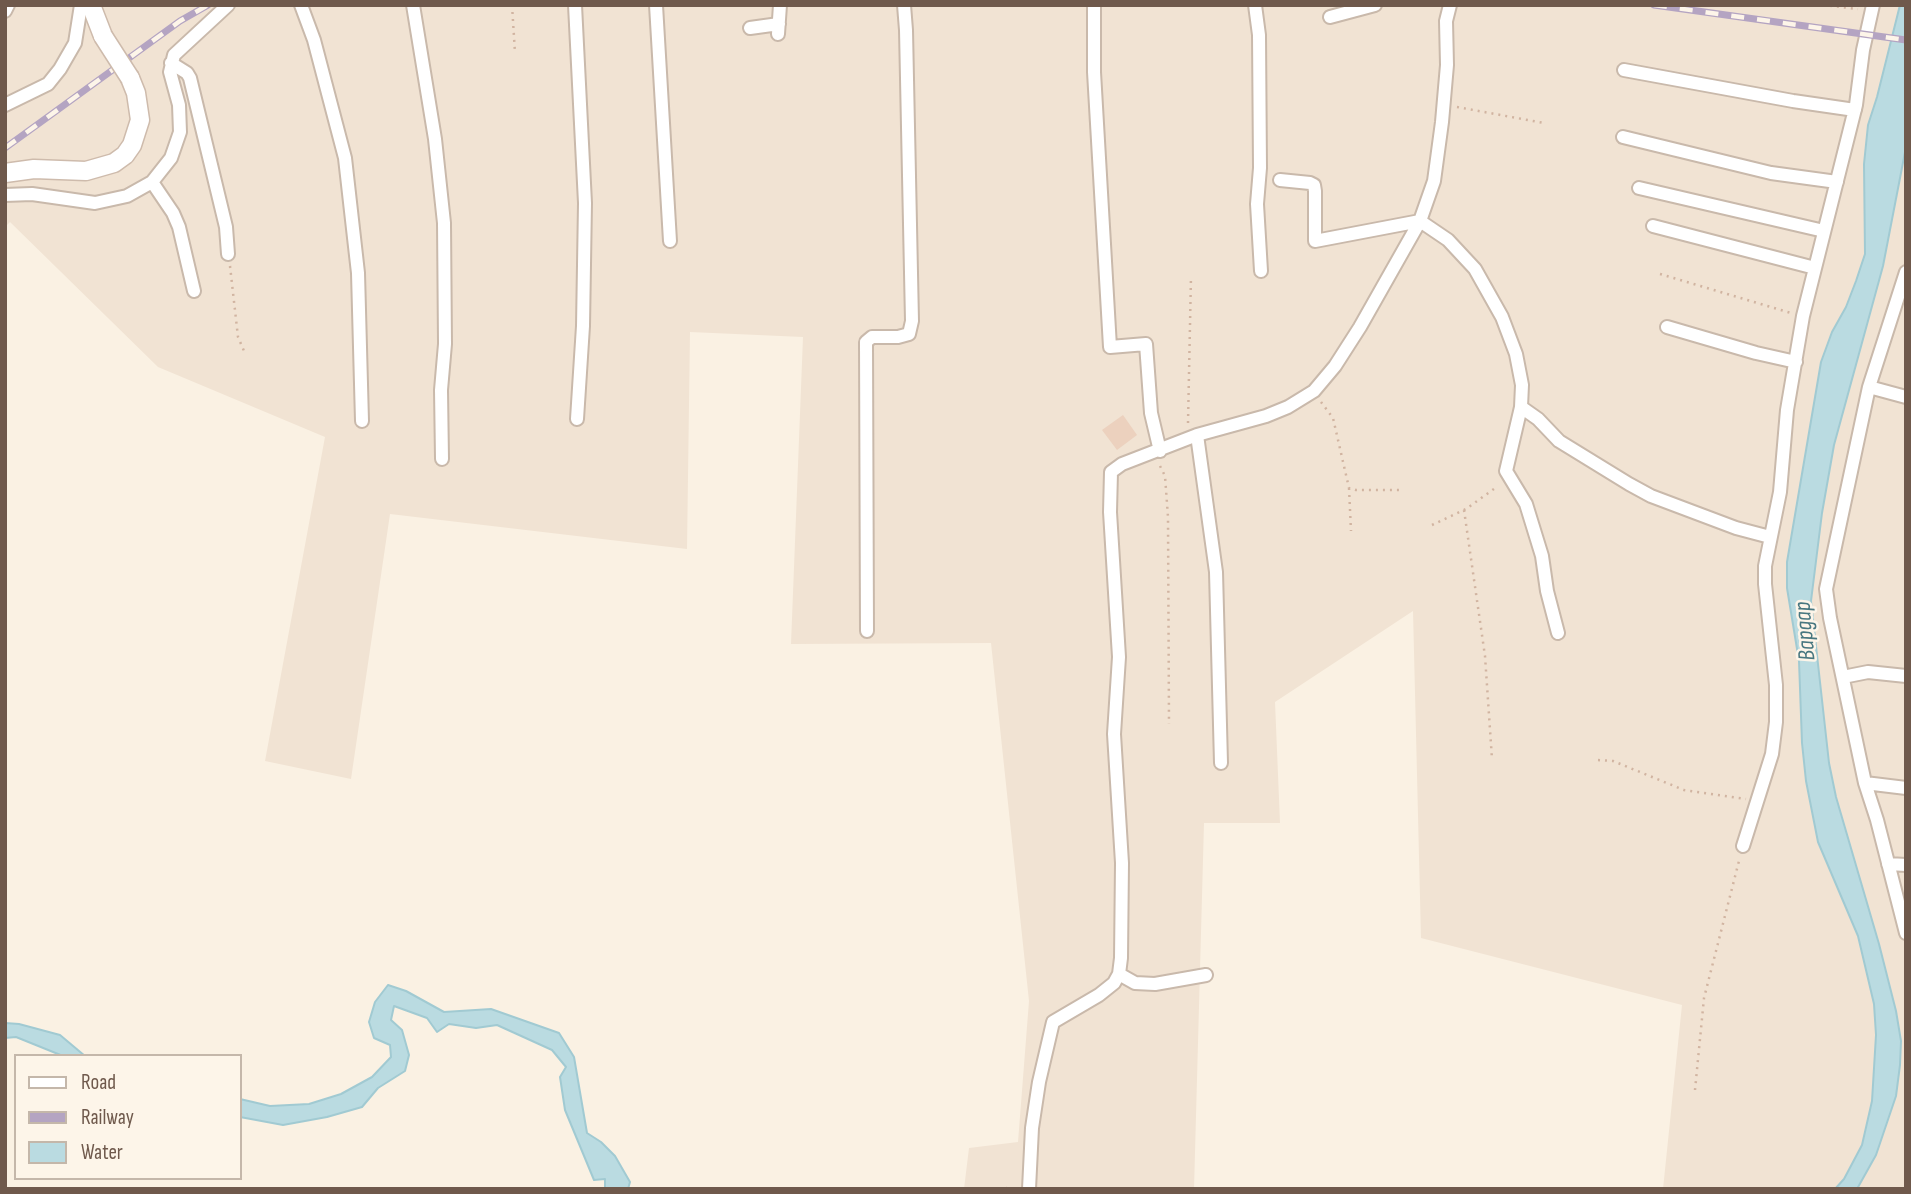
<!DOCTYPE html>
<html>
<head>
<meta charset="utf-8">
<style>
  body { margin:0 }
  #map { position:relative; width:1911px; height:1194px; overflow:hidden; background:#faf1e3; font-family:"Sofia Sans Condensed",sans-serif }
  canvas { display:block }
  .frame { position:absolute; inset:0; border:7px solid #6f594c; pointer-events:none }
  .legend { position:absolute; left:14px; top:1054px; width:228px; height:126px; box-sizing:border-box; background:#fdf5e9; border:2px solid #c4b7aa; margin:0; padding:9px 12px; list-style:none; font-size:21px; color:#6f594c }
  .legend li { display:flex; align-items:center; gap:14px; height:35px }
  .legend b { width:35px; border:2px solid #c4b7aa }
</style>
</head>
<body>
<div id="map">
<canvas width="1911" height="1194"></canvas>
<div class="frame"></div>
<ul class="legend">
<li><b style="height:9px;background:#fff"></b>Road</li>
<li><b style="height:9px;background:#b4a4c2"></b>Railway</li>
<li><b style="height:19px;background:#badbe1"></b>Water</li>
</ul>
</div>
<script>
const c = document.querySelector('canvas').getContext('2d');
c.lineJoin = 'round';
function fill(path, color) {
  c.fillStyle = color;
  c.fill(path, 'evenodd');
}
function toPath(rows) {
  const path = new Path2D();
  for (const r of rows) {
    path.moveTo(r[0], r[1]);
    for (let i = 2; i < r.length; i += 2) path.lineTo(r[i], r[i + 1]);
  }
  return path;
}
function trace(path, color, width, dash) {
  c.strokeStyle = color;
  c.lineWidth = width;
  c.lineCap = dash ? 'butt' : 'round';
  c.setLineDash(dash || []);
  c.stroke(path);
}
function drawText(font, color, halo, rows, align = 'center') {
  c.font = font + ' "Sofia Sans Condensed",sans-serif';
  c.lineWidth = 5;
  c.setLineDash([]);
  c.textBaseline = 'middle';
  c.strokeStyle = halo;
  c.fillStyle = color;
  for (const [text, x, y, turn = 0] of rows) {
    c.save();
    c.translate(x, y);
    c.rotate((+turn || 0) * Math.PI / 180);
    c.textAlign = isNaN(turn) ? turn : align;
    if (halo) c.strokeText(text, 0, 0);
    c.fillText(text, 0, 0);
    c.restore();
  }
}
const residential = toPath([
  [5,5,1906,5,1906,1189,1663,1189,1682,1005,1421,938,1413,611,1275,702,1280,823,1204,823,1194,1189,964,1189,969,1148,1018,1142,1029,1001,991,643,791,644,803,337,690,332,687,549,390,514,351,779,265,761,325,437,158,367,10,222,5,227]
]);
const water = toPath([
  [1900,5,1906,5,1906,147,1883,266,1834,445,1822,513,1811,601,1829,763,1836,797,1879,944,1896,1011,1901,1041,1900,1065,1896,1096,1876,1155,1857,1189,1835,1189,1844,1179,1862,1145,1872,1101,1876,1035,1874,1004,1858,936,1818,842,1806,781,1802,743,1799,661,1787,588,1787,562,1821,362,1832,332,1846,307,1856,281,1865,254,1864,164,1868,125,1877,97,1900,5],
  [388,985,406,991,444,1012,491,1009,559,1033,574,1057,587,1133,601,1142,615,1156,630,1182,628,1189,605,1189,605,1179,594,1180,565,1110,560,1077,566,1067,552,1050,497,1025,476,1028,449,1024,437,1032,427,1018,394,1006,391,1020,402,1030,409,1055,405,1071,378,1088,362,1107,327,1117,283,1125,240,1117,240,1099,270,1106,309,1104,341,1094,372,1077,391,1057,390,1045,374,1038,369,1022,375,1002,388,985],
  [5,1023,19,1024,60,1035,85,1056,63,1056,16,1037,5,1038,5,1023]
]);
const building = toPath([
  [1123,415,1137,435,1117,450,1102,430]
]);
const path = toPath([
  [512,5,515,53],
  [1823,5,1858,9],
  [1457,107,1544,123],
  [230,266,238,337,244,351],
  [1660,274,1791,313],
  [1321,402,1333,418,1349,488,1356,490,1403,490],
  [1188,423,1191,276],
  [1160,466,1165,476,1168,517,1169,724],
  [1349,488,1351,531],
  [1464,510,1485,656,1492,759],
  [1432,525,1466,509,1498,486],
  [1598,760,1613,761,1684,790,1746,799],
  [1695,1090,1704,998,1740,857],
  [1006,1188,1011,1189]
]);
const minor = toPath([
  [301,5,314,40,345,158,358,273,362,421],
  [413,5,435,139,444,223,445,344,441,390,442,459],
  [575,5,585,203,583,326,577,419],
  [656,5,670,241],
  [1094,5,1094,72,1110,347,1146,344,1151,413,1160,451],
  [1255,5,1259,35,1260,168,1257,204,1261,271],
  [5,11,8,5],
  [1330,17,1375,5],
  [750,28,779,24],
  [778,34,780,5],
  [171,63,187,73,190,78,226,227,228,254],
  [1624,70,1793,101,1855,110],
  [5,105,48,84,60,69,75,43,81,5],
  [1623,137,1771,173,1837,182],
  [1280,180,1310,183,1314,185,1315,191,1315,241,1420,221,1448,240,1475,269,1502,317,1516,354,1522,385,1521,407,1506,471,1526,504,1542,556,1547,591,1558,633],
  [152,182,173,213,179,227,194,291],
  [1639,188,1824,231],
  [5,195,32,194,95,203,127,196,152,182,171,158,180,132,179,105,170,72,174,55,228,5],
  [1653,226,1815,268],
  [1906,272,1869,387,1826,589,1830,618,1865,783,1877,820,1906,933],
  [1667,327,1756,353,1796,362],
  [1869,387,1906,397],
  [1521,407,1538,419,1559,441,1629,484,1651,496,1736,528,1770,537],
  [1197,435,1216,572,1221,763],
  [867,631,866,342,872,337,898,337,909,334,912,321,906,30,904,5],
  [1843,677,1868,672,1906,676],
  [1865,783,1906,788],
  [1743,846,1772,754,1776,722,1776,685,1765,584,1765,566,1780,492,1787,410,1803,316,1856,105,1863,50,1873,5],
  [1888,864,1906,865],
  [1119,974,1135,983,1155,984,1206,975],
  [1029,1189,1032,1128,1039,1082,1053,1022,1099,995,1114,983,1119,974,1121,958,1122,863,1114,734,1119,657,1110,512,1111,472,1122,464,1197,435,1266,416,1288,407,1314,391,1335,366,1360,327,1420,221,1434,181,1442,122,1447,65,1446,21,1450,5]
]);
const secondary = toPath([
  [91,5,103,36],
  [5,173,34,169,86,171,114,163,125,155,132,145,140,120,136,93,130,78]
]);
const rail = toPath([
  [1654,5,1906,40],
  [5,148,180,21,208,5]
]);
const secondaryBridge = toPath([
  [103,36,130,78]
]);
const waterNames = [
  ["Вардар",1806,631,-95]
];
fill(residential, '#f1e3d3');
fill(water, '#badbe1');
trace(water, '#a1cad2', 2);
fill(building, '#ecd1be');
trace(minor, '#c9b9ab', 16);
trace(secondary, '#cebbac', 21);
trace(path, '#d1b4a1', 2.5, [2, 5]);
trace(minor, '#fff', 12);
trace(secondary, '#fff', 18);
trace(rail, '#b4a4c2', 7);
trace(rail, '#fdf5e9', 4.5, [13]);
trace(secondaryBridge, '#cebbac', 21, []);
trace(secondaryBridge, '#fff', 18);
drawText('italic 24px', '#487780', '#fdf5e9', waterNames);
</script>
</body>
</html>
